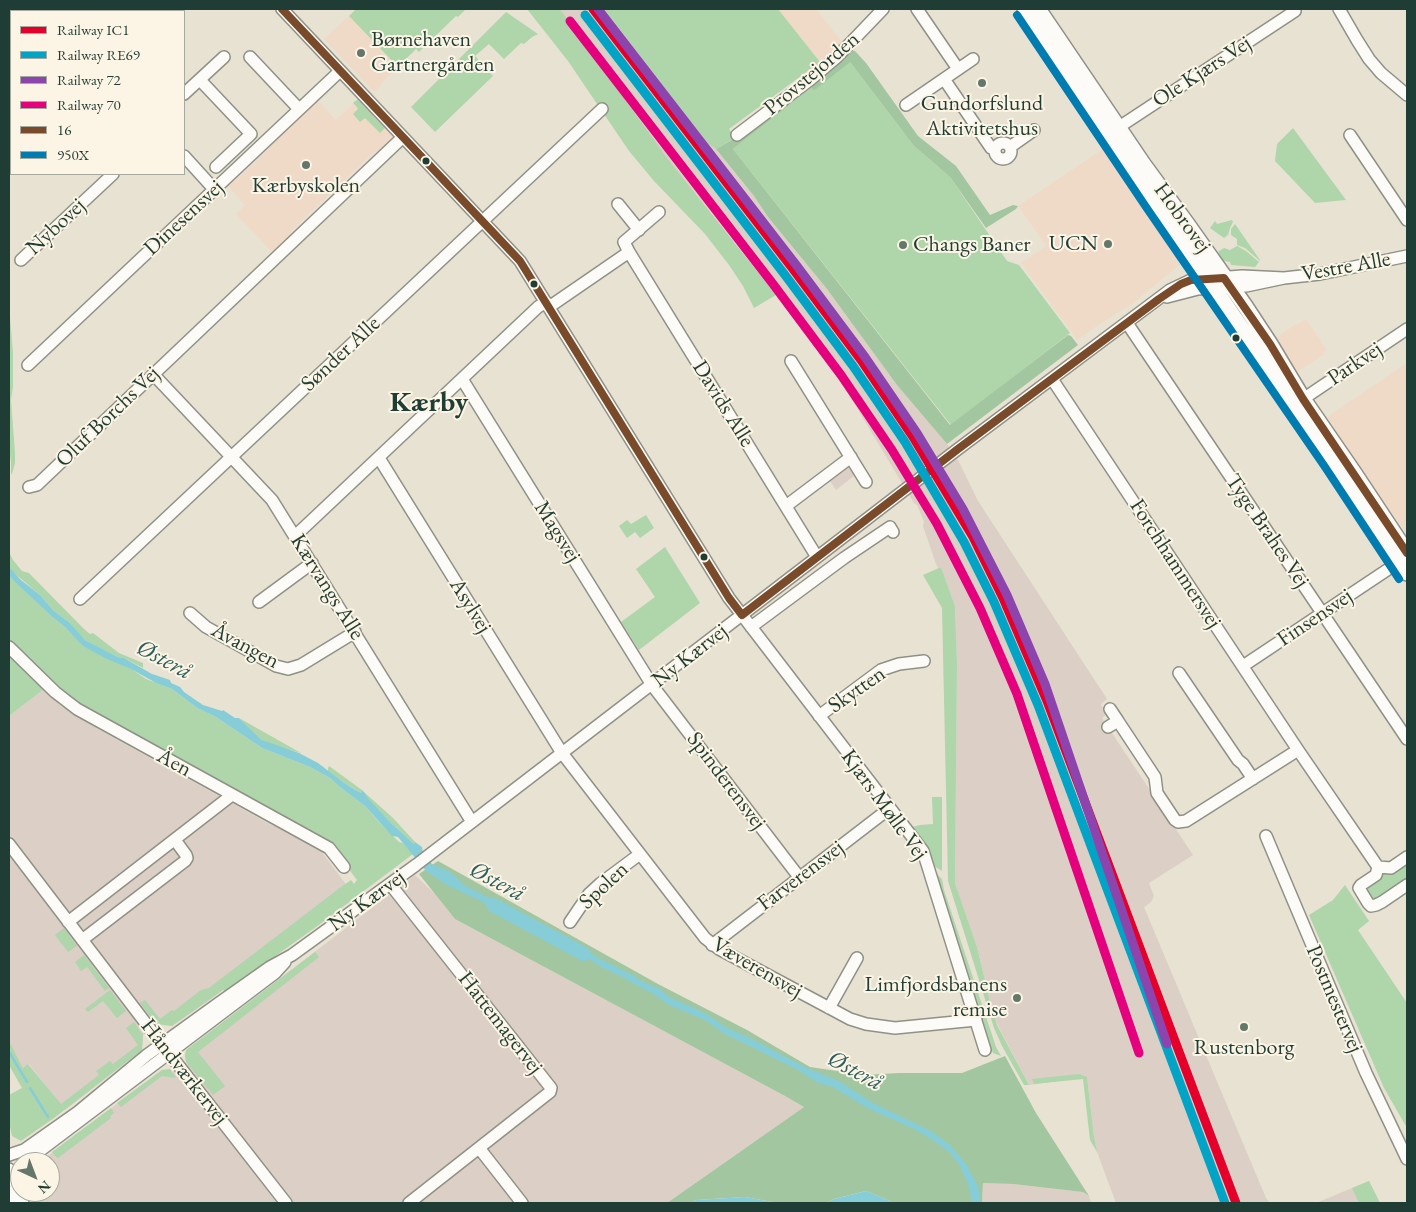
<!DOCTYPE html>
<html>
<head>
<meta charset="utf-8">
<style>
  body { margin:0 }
  #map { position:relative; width:1416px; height:1212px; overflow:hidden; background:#e8e2d2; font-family:"EB Garamond",serif }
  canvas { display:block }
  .frame { position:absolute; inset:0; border:10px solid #1f3d34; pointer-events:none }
  .legend { position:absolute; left:10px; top:10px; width:175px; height:165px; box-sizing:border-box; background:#fcf5e5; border:1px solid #a4ab9e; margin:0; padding:6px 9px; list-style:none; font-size:15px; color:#1f3d34 }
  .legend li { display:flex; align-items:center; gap:10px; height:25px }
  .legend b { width:25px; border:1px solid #a4ab9e }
  .north { position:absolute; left:10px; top:1152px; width:50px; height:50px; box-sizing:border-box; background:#fcf5e5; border:1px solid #a4ab9e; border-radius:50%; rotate:137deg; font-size:14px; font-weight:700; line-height:20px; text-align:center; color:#1f3d34 }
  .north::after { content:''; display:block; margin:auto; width:18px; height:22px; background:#65776b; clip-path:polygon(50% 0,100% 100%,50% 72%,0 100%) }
</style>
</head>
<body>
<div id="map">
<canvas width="1416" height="1212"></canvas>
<div class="frame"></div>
<ul class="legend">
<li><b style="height:6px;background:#e4002b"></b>Railway IC1</li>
<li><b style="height:6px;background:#02a4c6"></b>Railway RE69</li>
<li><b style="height:6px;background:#8e44ad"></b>Railway 72</li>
<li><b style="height:6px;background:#e5007d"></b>Railway 70</li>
<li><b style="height:6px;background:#7a4b2a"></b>16</li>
<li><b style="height:6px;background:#007cb0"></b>950X</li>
</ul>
<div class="north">N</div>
</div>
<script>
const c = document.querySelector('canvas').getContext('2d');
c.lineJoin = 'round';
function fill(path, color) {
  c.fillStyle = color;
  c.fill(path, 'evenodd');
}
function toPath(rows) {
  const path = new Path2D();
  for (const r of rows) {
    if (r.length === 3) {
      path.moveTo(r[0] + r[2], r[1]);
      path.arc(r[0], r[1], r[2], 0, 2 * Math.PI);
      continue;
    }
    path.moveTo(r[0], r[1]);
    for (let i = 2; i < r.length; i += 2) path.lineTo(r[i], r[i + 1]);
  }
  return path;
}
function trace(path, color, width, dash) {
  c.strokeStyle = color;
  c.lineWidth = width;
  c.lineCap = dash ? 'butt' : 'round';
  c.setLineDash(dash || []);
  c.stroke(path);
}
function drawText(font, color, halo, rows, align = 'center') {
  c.font = font + ' "EB Garamond",serif';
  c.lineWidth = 4;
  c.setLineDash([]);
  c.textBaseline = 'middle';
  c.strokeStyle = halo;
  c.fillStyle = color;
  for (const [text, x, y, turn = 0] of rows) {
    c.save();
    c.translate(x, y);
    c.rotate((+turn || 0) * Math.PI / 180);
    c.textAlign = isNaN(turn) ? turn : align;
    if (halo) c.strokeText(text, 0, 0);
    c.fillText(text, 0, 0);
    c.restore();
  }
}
const built = toPath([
  [778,9,816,9,843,43,820,62],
  [349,16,398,67,380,85,381,86,374,92,324,39],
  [316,99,336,120,358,99,373,115,373,116,376,117,393,135,393,139,380,151,374,152,291,231,291,235,273,253,236,214,245,205,226,184,231,179,236,180,269,149,270,144],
  [1103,149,1156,228,1164,235,1181,259,1181,264,1133,303,1097,326,1077,340,1021,263,1046,246,1018,206],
  [1306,319,1327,350,1323,352,1324,354,1296,373,1282,349,1278,336,1296,324,1297,325],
  [1407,363,1407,534,1384,503,1327,417]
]);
const industrial = toPath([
  [560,9,604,9,707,144,716,149,754,196,768,217,827,289,897,385,947,444,959,462,978,501,1107,699,1102,703,1101,705,1107,714,1102,718,1193,855,1149,883,1154,896,1151,902,1144,907,1239,1134,1266,1198,1270,1203,1116,1203,1096,1149,1094,1137,1087,1077,1029,1085,995,1020,991,1006,977,947,955,883,957,663,955,606,941,567,938,568,936,564,923,526,924,522,917,505,914,503,834,370,763,277,668,159],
  [847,462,855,475,836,490,830,481,825,479],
  [44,689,60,705,98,729,273,826,275,823,299,835,321,851,351,891,211,999,172,1026,156,1024,143,1035,142,1050,65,1110,29,1064,23,1068,9,1041,9,716],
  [415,875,435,894,455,919,785,1096,804,1107,667,1203,35,1203,30,1192,50,1192,50,1162,40,1162,162,1070,170,1069,173,1072,186,1062,185,1054,188,1049],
  [1369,1181,1380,1203,1316,1203],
  [983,1183,1013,1184,1083,1192,1089,1196,1091,1203,982,1203]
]);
const green = toPath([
  [356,9,466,9,458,17,456,16,419,52,416,49,398,67,349,16],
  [527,9,560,9,668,159,776,295,754,308,743,286,729,265,705,234,654,181,629,151,568,61],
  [604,9,778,9,820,62,729,129,735,138,716,149,708,144],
  [506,12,538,34,532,37,524,44,521,43,504,59,489,44,475,56,493,76,435,132,411,107],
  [847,58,914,146,950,177,1007,261,1019,265,1070,333,951,425,733,149],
  [358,99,373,115,373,116,385,128,380,133,365,118,360,122,353,114,358,109,357,107,353,103],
  [1293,128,1346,200,1315,203,1275,161,1277,144],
  [1232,220,1233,222,1230,228,1228,235,1224,238,1210,228,1215,221,1217,224],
  [1235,224,1260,260,1260,261,1245,248,1237,245,1237,239,1231,235,1231,229],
  [1237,246,1246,251,1259,262,1255,267,1231,265,1230,262,1223,261,1218,254,1219,251,1224,248,1230,250],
  [9,305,13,353,13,387,11,400,15,453,15,463,12,474,11,474,11,462,9,447],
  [646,515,654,528,640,538,635,532,627,538,619,526,627,520,631,524],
  [9,545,10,554,13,560,22,571,29,573,84,629,90,634,93,633,119,653,143,663,143,668,124,658,118,657,102,649,85,640,80,635,69,622,54,611,40,595,13,572,9,567],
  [665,547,700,603,639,650,621,622,655,597,636,569],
  [941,567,955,606,957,663,955,883,977,947,991,1006,997,1025,1029,1085,1024,1085,1002,1046,994,1028,948,881,942,608,923,575],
  [9,576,51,616,65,627,84,646,133,670,146,679,172,689,197,708,216,717,262,748,310,767,330,778,341,788,365,806,378,821,399,842,403,843,413,854,316,927,225,992,223,990,172,1026,156,1024,140,1003,145,1000,160,1019,172,1010,174,1011,201,990,209,988,341,887,351,880,354,884,357,880,331,846,78,704,9,651],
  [9,651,44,689,9,716],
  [239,718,301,753,273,745,262,740],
  [329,766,362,790,361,793,343,782,328,771,328,768],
  [365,793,393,818,415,842,414,844,391,823,365,796],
  [932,797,942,797,942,871,934,866,926,845,912,827,920,825,933,824],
  [1407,860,1407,880,1376,900,1373,901,1365,891,1366,886,1383,874,1386,870],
  [933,870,942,879,944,890,996,1047,1001,1056,993,1053],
  [1345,885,1369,921,1358,930,1407,1003,1407,1128,1384,1088,1309,915,1333,900],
  [64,928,77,946,68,952,55,935],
  [315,952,319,957,198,1052,225,1086,213,1095,186,1062,185,1056,186,1050],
  [84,955,109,988,105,991,87,967,81,971,75,962],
  [110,990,126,1011,117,1018,103,1001,88,1012,85,1009],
  [134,1022,143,1035,142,1050,54,1118,21,1141,12,1136,9,1122,9,1095,22,1088,9,1065,9,1041,23,1068,28,1064,61,1104,99,1075,96,1071,110,1061,113,1064,138,1045,126,1028],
  [170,1069,176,1078,162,1076,121,1107,117,1103,162,1070],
  [1079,1074,1087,1077,1094,1137,1097,1152,1090,1140,1083,1079,1034,1084,1032,1079],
  [111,1108,114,1113,110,1116,111,1118,58,1158,55,1156,52,1152],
  [1369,1181,1380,1203,1359,1203,1352,1188]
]);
const forest = toPath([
  [851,51,855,51,866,63,918,136,956,166,990,215,1013,205,1018,206,1016,209,986,228,950,177,914,146,850,62,816,89,813,90,810,83],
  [797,93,800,95,789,104,789,105,733,149,950,425,1068,335,1071,336,1078,345,947,444,897,385,827,289,768,217,754,196,716,149,739,136],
  [438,861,658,984,747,1030,810,1067,864,1075,899,1073,962,1073,1005,1056,1036,1113,1089,1196,1083,1192,1013,1184,983,1183,982,1203,891,1203,890,1201,866,1191,834,1199,826,1203,778,1203,745,1197,696,1200,691,1203,667,1203,804,1107,785,1096,455,919,419,874]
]);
const water = toPath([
  [9,567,21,580,40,595,54,611,69,622,85,640,118,657,124,658,152,674,170,680,171,683,180,687,184,692,203,705,222,711,223,710,235,718,239,718,262,740,299,753,318,763,343,782,354,789,361,793,362,790,365,793,366,796,391,823,414,844,415,842,422,847,423,853,432,864,450,872,464,885,489,898,506,904,532,921,560,934,600,959,633,975,641,981,660,989,669,997,705,1013,727,1028,748,1037,807,1068,839,1081,873,1103,931,1131,950,1145,966,1164,978,1186,981,1203,972,1203,969,1187,959,1164,949,1152,933,1140,912,1128,867,1108,833,1087,818,1083,798,1070,723,1033,705,1020,669,1005,652,993,636,985,624,978,601,967,565,943,547,934,531,928,509,913,506,913,447,885,426,871,398,837,392,836,365,806,341,788,330,778,310,767,262,748,216,717,197,708,172,689,156,683,133,670,105,658,83,646,65,627,51,616,16,583,9,576],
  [866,1191,890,1201,891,1203,826,1203,834,1199],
  [745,1197,778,1203,691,1203,696,1200]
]);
const stream = toPath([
  [9,1052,27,1082],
  [30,1088,48,1117]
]);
const river = toPath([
  [493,905,584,954]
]);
const minor = toPath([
  [282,9,520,261,729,598,923,851,985,1050],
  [917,9,958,69],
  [1339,9,1357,40,1369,59,1381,73,1407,95],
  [108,11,111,9],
  [250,57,299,109],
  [944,79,991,148,995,149],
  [200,80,251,134,216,167],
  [184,94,224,57],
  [906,105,973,59],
  [1113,131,1295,11],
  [737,135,811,79,837,57,883,9],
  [1350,135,1407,220],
  [1003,151,8],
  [1010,147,1034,130],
  [184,156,214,189],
  [618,204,639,230],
  [629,252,624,242,659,212],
  [21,260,113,174],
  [1167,297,1198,289,1246,286,1284,278,1320,274,1407,256],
  [549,307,629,252,817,557],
  [1127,323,1407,739],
  [791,361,866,482],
  [28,365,340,71],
  [153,374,272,500,472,822],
  [462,379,652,685,799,877],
  [1052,379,1298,750,1378,867],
  [1303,399,1407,329],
  [379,458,562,753,705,938,719,949,850,1019,866,1024,895,1028,976,1020],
  [29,487,37,485,403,137],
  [786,506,851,457],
  [295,536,538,307,546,302],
  [80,599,602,109],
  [259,602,312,563],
  [190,613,206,627,276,666,288,669,301,665,355,632],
  [751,627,844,558,890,527,893,532],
  [9,647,55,692,77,709,329,848,344,867],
  [1243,666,1387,570],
  [1179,673,1238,760,1243,764,1253,779],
  [819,716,881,670,899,664,924,661],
  [1118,721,1155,777,1157,793,1175,820,1178,822,1186,821,1298,750],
  [1108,727,1118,721,1110,709],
  [1266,836,1366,1073,1407,1159],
  [9,844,154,1034,286,1203],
  [1378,867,1376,875,1361,885,1359,888,1368,903,1371,906,1376,905,1382,902,1407,885],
  [1378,867,1391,868,1407,857],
  [390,884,551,1088,550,1092,409,1203],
  [68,922,232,795],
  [570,922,589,894,601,883,640,854],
  [82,940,185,861,187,858,186,855,175,840],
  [712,945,890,808],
  [829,1008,857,958],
  [479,1148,522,1203],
  [9,1155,24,1150,78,1112,147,1055,219,1003,270,967,292,955,416,865,958,449,1170,290,1191,280,1242,276,1284,278],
  [25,1162,275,973,285,962],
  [9,1169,23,1203],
  [9,1192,15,1203]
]);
const major = toPath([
  [1025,9,1154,201,1333,461,1407,573],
  [1038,9,1143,164,1187,224,1245,306,1270,344,1303,399,1354,473,1407,553]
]);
const bus1 = toPath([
  [282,9,520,261,729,598,742,615],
  [742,615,958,449,1159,299,1181,284,1191,280,1224,278,1270,344,1303,399,1407,553]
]);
const bus2 = toPath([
  [1017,15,1146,207,1325,467,1399,579]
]);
const rail1 = toPath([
  [593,9,793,269,861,360,913,437,973,537,1003,598,1047,701,1236,1203]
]);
const rail2 = toPath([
  [585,15,785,275,853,366,905,442,964,542,994,602,1038,705,1225,1203]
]);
const rail3 = toPath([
  [598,9,797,266,865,357,917,433,963,509,1007,595,1045,684,1167,1044]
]);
const rail4 = toPath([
  [570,21,773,284,841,375,892,450,937,524,980,608,1017,694,1139,1053]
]);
const markers = [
  [361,53,5,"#65776b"],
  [982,83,5,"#65776b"],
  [426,161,4.5,"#1f3d34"],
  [306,165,5,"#65776b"],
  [1108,244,5,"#65776b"],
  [903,245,5,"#65776b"],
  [534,284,4.5,"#1f3d34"],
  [1236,338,4.5,"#1f3d34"],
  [704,557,4.5,"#1f3d34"],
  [1017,998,5,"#65776b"],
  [1244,1027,5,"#65776b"]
];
const poiNames = [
  ["Børnehaven",371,40,"left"],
  ["Gartnergården",371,65,"left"],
  ["Gundorfslund",982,104],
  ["Aktivitetshus",982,129],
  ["Kærbyskolen",306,186],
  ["UCN",1098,244,"right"],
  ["Changs Baner",913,245,"left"],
  ["Limfjordsbanens",1007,985,"right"],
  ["remise",1007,1010,"right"],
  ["Rustenborg",1244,1048]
];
const streetNames = [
  ["Ole Kjærs Vej",1202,72,-33],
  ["Provstejorden",812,74,-40],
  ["Dinesensvej",184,218,-43],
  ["Hobrovej",1182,218,54],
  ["Nybovej",56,227,-43],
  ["Vestre Alle",1346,267,-10],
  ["Sønder Alle",341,354,-43],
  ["Parkvej",1355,364,-34],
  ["Davids Alle",723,404,58],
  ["Oluf Borchs Vej",108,417,-44],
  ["Tyge Brahes Vej",1267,531,56],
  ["Magsvej",557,532,58],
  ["Forchhammersvej",1175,564,57],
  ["Kærvangs Alle",327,587,58],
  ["Asylvej",470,606,58],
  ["Finsensvej",1315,618,-34],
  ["Åvangen",245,646,28],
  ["Ny Kærvej",690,656,-38],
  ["Skytten",857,690,-35],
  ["Åen",174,763,29],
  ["Spinderensvej",726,781,53],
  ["Kjærs Mølle Vej",884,805,54],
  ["Farverensvej",801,876,-37],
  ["Spolen",604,886,-43],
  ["Ny Kærvej",367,901,-36],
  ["Væverensvej",757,968,30],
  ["Postmestervej",1334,999,67],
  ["Hattemagervej",500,1023,52],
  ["Håndværkervej",184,1072,52]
];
const waterNames = [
  ["Østerå",164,660,28],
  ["Østerå",497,882,28],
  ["Østerå",855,1071,28]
];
const districtNames = [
  ["Kærby",429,403]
];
fill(built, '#efdac8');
fill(industrial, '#dbcfc6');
fill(green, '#afd5aa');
fill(forest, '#a2c69f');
fill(water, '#87cdd8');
trace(stream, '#87cdd8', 2.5);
trace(river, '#87cdd8', 14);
trace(minor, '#8f9187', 14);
trace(major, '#8f9187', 18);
trace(minor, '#fcfbf8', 11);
trace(major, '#fcfbf8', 15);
trace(bus1, '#7a4b2a', 8);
trace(bus2, '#007cb0', 8);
trace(rail1, '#e4002b', 9);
trace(rail2, '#02a4c6', 9);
trace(rail3, '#8e44ad', 9);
trace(rail4, '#e5007d', 9);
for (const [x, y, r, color] of markers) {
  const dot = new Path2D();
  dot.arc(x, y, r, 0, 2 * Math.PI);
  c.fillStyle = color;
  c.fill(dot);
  trace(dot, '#fcf5e5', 2);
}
drawText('22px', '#1f3d34', '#fcf5e5', poiNames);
drawText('22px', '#1f3d34', '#fcf5e5', streetNames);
drawText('italic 24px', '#2e5f5e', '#fcf5e5', waterNames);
drawText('bold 28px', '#1f3d34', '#fcf5e5', districtNames);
</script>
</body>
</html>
